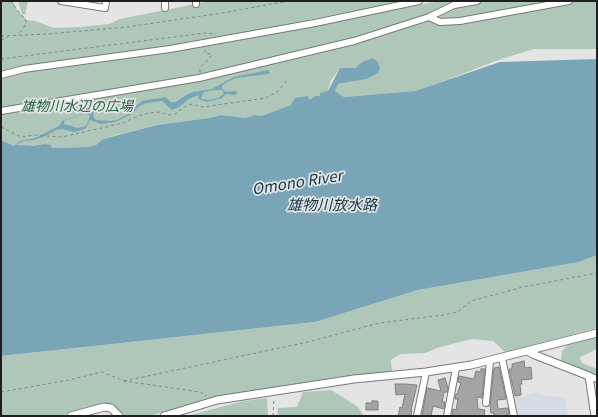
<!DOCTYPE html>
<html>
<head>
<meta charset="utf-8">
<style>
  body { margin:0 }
  #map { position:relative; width:598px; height:417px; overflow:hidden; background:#e4e4e5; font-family:Georgia,serif }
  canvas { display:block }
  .frame { position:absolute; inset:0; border:2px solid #1f1f1f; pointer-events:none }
</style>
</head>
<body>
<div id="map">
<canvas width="598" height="417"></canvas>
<div class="frame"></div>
</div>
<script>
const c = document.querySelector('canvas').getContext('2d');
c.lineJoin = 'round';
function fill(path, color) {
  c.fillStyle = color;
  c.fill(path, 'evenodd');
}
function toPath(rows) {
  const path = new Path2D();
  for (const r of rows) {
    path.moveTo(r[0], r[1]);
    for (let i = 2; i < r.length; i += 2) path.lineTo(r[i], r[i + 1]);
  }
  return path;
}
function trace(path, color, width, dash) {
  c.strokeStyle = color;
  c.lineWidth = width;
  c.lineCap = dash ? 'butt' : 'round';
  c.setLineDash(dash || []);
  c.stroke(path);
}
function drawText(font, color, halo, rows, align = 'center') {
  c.font = font + ' Georgia,"Noto Sans JP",serif';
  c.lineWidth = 3.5;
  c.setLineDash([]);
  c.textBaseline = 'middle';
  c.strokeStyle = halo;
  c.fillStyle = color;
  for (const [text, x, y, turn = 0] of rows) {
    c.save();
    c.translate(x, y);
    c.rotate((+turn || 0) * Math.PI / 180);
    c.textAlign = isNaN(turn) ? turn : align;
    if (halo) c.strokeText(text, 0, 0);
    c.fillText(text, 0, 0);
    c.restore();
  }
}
const built = toPath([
  [538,392,543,396,563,397,566,401,568,416,516,416,513,399]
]);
const green = toPath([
  [1,1,13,1,17,10,27,20,35,21,54,28,80,27,109,24,120,19,210,1,404,1,268,28,141,51,24,66,1,71],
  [18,1,28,1,25,15,22,14],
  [440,1,597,1,597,49,534,49,501,59,449,79,415,91,344,97,335,91,338,84,351,82,380,68,378,62,373,58,362,62,355,68,340,68,330,82,328,91,320,96,311,99,296,98,291,105,261,116,255,115,245,118,221,115,209,118,157,125,108,137,103,139,96,145,87,147,54,148,44,144,33,146,14,146,1,140,1,78,21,72,190,48],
  [597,255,597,328,505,352,493,341,472,339,440,347,425,353,401,354,391,360,392,372,268,389,176,408,150,416,124,416,113,405,102,404,60,416,1,416,1,356,315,322,418,290,579,262],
  [597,338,597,349,580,357,580,359,582,363,597,369,597,375,564,363,561,360,562,351,568,345],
  [331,390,358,407,364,416,277,416,278,408,297,407,303,392],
  [267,398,268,416,187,416,244,401]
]);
const water = toPath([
  [373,58,378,62,380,68,378,73,366,79,338,84,335,91,344,97,415,91,500,62,597,59,597,255,579,262,418,290,315,322,1,356,1,140,14,146,20,141,35,138,59,126,62,121,90,111,93,112,94,118,96,120,111,121,117,120,126,115,142,101,166,97,170,102,176,102,186,95,193,92,212,89,234,77,268,70,270,73,268,74,236,78,227,82,222,86,222,89,226,92,236,91,237,93,235,95,226,94,222,98,207,102,199,99,198,95,189,99,179,107,172,110,162,101,146,103,140,106,130,115,115,122,101,124,90,120,86,128,82,130,74,132,62,129,56,130,43,137,33,140,24,141,16,145,33,146,44,144,51,145,51,147,54,148,87,147,96,145,103,139,157,125,209,118,221,115,245,118,255,115,261,116,291,105,295,98,308,96,309,99,311,99,315,96,320,96,320,93,328,91,340,68,355,68,362,62],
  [215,90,222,90,224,94,218,98,209,100,202,99,201,97,204,92],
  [85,113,90,116,86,126,78,128,64,124,64,121]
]);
const building = toPath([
  [524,361,525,368,531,367,532,379,521,380,522,384,520,384,521,395,515,396,509,369,512,369,512,364,524,361],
  [499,367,506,399,497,400,498,409,508,408,509,414,504,416,494,416,494,413,491,413,490,405,494,368,499,367],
  [481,369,485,369,482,398,477,397,478,409,485,410,484,416,452,416,453,409,456,410,458,399,455,399,456,394,457,394,461,383,458,382,459,376,474,379,476,371,481,372,481,369],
  [445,378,448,388,447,392,444,392,442,402,445,402,444,409,433,406,431,416,422,416,427,388,441,391,438,380,445,378],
  [395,384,405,384,417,385,411,410,412,410,411,416,398,416,400,407,402,408,405,394,396,395,395,384],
  [372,401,378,401,378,410,366,410,366,403,372,403,372,401]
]);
const path = toPath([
  [10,1,25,19,26,23,23,29,18,34],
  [1,36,48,34,127,27,222,13,289,1],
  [1,40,8,37],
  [1,59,205,33,216,34],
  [200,72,200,68,212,55,204,52,207,49],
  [1,127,21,137,34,135,62,137,123,123,133,118,148,113,160,112,169,115,175,114,187,105,192,104,203,107,266,98,277,92,288,79],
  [124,381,308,342,379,323,443,315,458,312,471,301,523,287,597,273],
  [1,392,69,380,102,372,124,381,200,392,207,396],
  [273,416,274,399]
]);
const minor = toPath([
  [61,1,105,8,106,1],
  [165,1,165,8],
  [196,1,196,4],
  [429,17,440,22,460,21,569,1],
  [1,75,24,69,170,49,315,23,419,1],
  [1,111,199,78,354,41,429,17,454,5,477,1],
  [502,358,514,416],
  [589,376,597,379],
  [486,403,490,361],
  [417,416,426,372],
  [447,416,456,368]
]);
const tertiary = toPath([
  [527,351,535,355,589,376,595,416],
  [71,416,104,407,111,408,119,416],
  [164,416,217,400,354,379,426,372,471,365,597,333]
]);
const parkNames = [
  ["雄物川水辺の広場",77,106]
];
const waterNames = [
  ["Omono River",297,182,-9],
  ["雄物川放水路",332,204]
];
fill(built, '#d6dbe3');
fill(green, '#aec7b8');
fill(water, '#7aa5b7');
fill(building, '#a5a4a4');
trace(building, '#818080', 1);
trace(minor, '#79797a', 8);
trace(tertiary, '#79797a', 9);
trace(path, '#848485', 1, [3, 3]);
trace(minor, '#fff', 6);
trace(tertiary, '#fff', 7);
drawText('italic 14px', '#236446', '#e4e4e5', parkNames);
drawText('italic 15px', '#0f3745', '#e4e4e5', waterNames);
</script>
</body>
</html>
